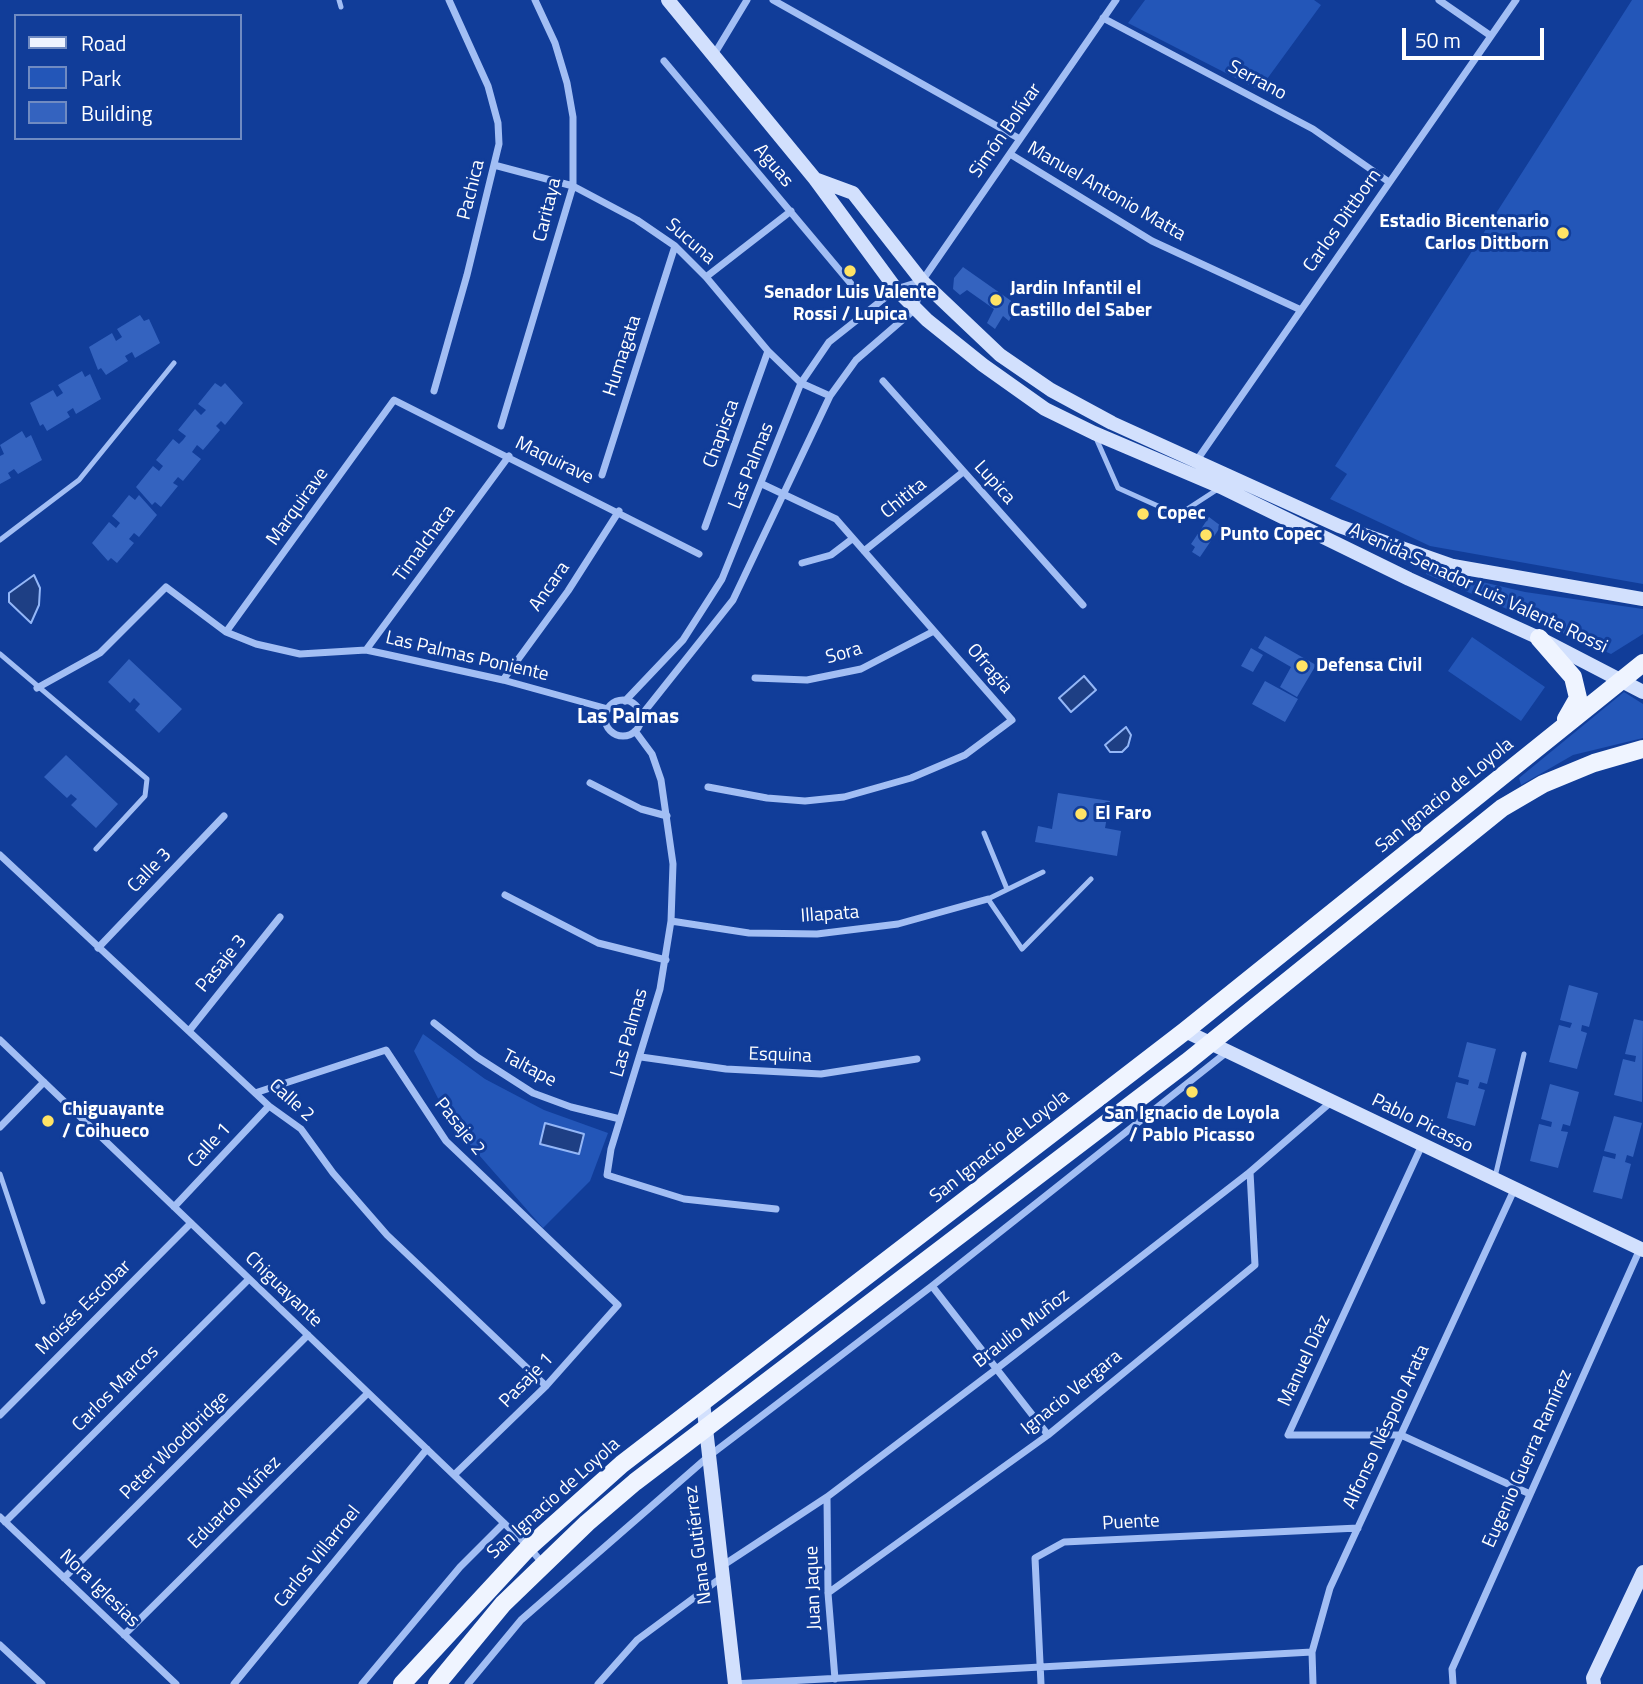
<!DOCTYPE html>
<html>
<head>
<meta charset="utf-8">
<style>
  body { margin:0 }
  #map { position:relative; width:1643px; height:1684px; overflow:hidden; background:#113d99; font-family:"Titillium Web",sans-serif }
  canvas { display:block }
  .legend { position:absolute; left:14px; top:14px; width:228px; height:126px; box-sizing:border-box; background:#113d99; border:2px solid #708bc2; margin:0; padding:9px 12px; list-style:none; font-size:21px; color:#fff }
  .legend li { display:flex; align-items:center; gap:14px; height:35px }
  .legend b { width:35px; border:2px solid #708bc2 }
  .scale { position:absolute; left:1402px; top:28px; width:142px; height:32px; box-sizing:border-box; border:4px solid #fff; border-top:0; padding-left:9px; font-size:21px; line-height:24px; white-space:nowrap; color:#fff; -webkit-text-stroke:5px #113d99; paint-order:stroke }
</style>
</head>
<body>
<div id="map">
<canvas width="1643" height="1684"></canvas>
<ul class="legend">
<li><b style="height:9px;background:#eff4ff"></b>Road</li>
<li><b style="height:19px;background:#2356b8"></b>Park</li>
<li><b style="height:19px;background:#3463bf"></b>Building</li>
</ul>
<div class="scale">50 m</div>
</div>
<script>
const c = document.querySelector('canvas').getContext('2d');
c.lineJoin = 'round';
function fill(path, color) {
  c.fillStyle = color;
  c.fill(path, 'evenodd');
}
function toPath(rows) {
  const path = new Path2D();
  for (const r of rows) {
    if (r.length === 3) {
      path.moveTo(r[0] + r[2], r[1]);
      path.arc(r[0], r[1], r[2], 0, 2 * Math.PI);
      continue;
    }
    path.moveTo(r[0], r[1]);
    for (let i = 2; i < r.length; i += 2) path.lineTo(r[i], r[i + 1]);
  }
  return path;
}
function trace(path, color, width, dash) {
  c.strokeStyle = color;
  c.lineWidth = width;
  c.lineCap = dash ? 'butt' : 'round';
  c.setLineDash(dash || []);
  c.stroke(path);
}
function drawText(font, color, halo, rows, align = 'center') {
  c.font = font + ' "Titillium Web",sans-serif';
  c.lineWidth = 6;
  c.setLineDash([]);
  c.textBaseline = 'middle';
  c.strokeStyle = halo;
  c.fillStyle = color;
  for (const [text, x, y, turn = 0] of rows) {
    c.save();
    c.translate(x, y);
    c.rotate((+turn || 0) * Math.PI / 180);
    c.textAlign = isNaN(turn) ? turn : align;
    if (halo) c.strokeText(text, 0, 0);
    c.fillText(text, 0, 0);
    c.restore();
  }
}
const green = toPath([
  [1145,0,1314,0,1321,5,1259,90,1128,23],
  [1632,0,1643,0,1643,584,1430,546,1330,499,1347,474,1335,466],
  [1427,569,1525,592,1643,609,1643,634,1611,654,1426,574],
  [1472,637,1545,687,1521,721,1448,671],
  [1624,692,1643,704,1643,738,1573,755,1521,785,1519,778],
  [423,1034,485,1079,544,1110,608,1133,590,1181,543,1228,450,1122,414,1051]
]);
const water = toPath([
  [34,575,40,588,39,605,31,623,9,602,9,593,34,575],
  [1084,676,1096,690,1071,712,1059,698,1084,676],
  [1126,727,1131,735,1128,746,1122,752,1110,752,1105,745,1126,727],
  [545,1123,584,1134,579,1154,540,1144,545,1123]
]);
const building = toPath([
  [963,267,1017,305,1009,321,1003,316,995,329,987,323,994,309,967,290,960,295,953,289,954,278],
  [140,315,144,321,149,319,160,343,135,358,132,352,125,356,128,361,106,375,101,368,98,370,89,347,112,333,116,341,122,337,117,329],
  [82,371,85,377,90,374,101,399,76,414,73,408,67,412,70,417,47,431,43,424,40,426,30,403,53,390,57,397,63,393,58,385],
  [215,383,221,387,225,383,243,403,225,425,221,421,216,426,220,430,203,450,197,445,192,452,201,459,183,481,178,477,173,483,178,486,161,507,155,502,152,505,136,487,153,466,159,471,163,466,156,460,173,439,179,444,183,440,186,436,178,430,195,409,201,415,206,410,198,404],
  [22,431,26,438,31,435,42,460,18,474,14,469,8,473,11,478,0,484,0,456,4,454,0,445],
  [129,495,135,500,139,495,157,515,139,537,134,533,129,539,134,543,117,563,111,558,108,561,92,543,109,522,116,528,120,523,112,516],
  [1209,517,1221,526,1200,557,1192,552,1195,547,1191,544],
  [1265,636,1316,665,1297,697,1280,687,1291,667,1258,648],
  [1251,648,1263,655,1253,672,1241,666],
  [129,659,182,709,159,733,135,710,140,704,134,698,130,703,108,682],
  [1265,681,1298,699,1285,722,1252,704],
  [66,755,118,804,96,828,71,805,77,799,71,794,67,798,44,777],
  [1058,793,1110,801,1105,828,1121,831,1117,856,1035,842,1038,826,1052,829],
  [1569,985,1598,993,1589,1027,1582,1025,1581,1031,1587,1033,1577,1069,1549,1062,1559,1025,1570,1028,1572,1023,1560,1020],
  [1634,1019,1643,1021,1642,1102,1614,1095,1623,1059,1635,1062,1636,1056,1625,1054],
  [1467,1042,1496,1049,1487,1084,1480,1082,1478,1088,1485,1090,1475,1126,1447,1118,1456,1082,1468,1085,1469,1080,1458,1077],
  [1550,1084,1579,1092,1570,1126,1563,1124,1561,1131,1568,1132,1558,1168,1530,1161,1539,1124,1551,1127,1552,1122,1541,1119],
  [1614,1116,1642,1123,1633,1157,1627,1155,1625,1162,1631,1164,1622,1199,1593,1192,1603,1156,1615,1159,1616,1154,1604,1151]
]);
const lane = toPath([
  [339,0,341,7],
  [1096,438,1118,488,1178,515,1218,489],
  [0,540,79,480,174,363],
  [0,654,147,779,145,796,96,849],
  [984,833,1007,889],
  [1043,872,988,899,1022,949,1091,879],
  [0,1174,43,1302],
  [1495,1177,1524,1054]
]);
const street = toPath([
  [773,0,1020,139],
  [1439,0,1491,36],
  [1103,18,1313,129,1389,182],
  [715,53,747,0],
  [664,61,857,291],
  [1010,154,1152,241,1301,310],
  [494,165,573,186,637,220,675,246,706,277,768,351,801,383,830,396],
  [706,277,791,211],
  [883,381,1083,605],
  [434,391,467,275,499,144,498,123,488,86,449,0],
  [501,426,573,186,573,117,567,83,555,43,535,0],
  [1197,460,1516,0],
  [602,475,675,246],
  [705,527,768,351],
  [864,551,963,472],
  [802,563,831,555,852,539],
  [226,632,394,400,699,554],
  [366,650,509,456],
  [755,678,807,680,861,669,934,631],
  [503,680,568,591,619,511],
  [37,688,100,653,166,587,226,632,256,644,300,654,366,650,385,654,503,680,608,709],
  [623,718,18],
  [625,701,683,640,722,579,801,383,829,342,896,289,922,281],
  [640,717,733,600,830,396,856,360,915,309,922,281,1116,0],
  [635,731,652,754,661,780,673,864,671,921,660,989,611,1149,607,1175,684,1199,776,1209],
  [590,783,641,809,667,816],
  [708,787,767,798,805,801,844,797,911,778,965,755,1012,720,836,519,762,484],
  [0,855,269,1106,301,1129,333,1173,387,1235,546,1386],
  [505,895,598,943,666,960],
  [671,921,749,933,817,934,898,924,988,899],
  [98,948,224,816],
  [434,1023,477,1057,533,1093,571,1107,620,1119],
  [189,1031,280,917],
  [0,1040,529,1547,543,1564],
  [641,1057,726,1069,821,1074,917,1059],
  [258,1092,386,1050,446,1141,618,1305,546,1386,454,1475],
  [0,1127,44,1082],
  [1422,1145,1288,1435,1401,1435,1530,1494],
  [174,1207,269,1106],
  [932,1286,1048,1435],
  [0,1415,191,1223],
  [827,1497,828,1593,835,1679],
  [0,1517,176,1684],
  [5,1522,249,1279],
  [722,1566,827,1497,995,1370,1250,1172,1331,1102],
  [64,1578,308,1335],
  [828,1593,1048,1435,1255,1265,1250,1172],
  [124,1635,368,1393],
  [0,1645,42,1684],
  [234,1684,427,1449],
  [362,1684,460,1567,504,1523],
  [468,1684,521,1620,709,1456,932,1286,1227,1052],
  [598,1684,637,1640,722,1577],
  [733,1684,1312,1652],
  [1041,1684,1035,1558,1064,1542,1358,1528],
  [1313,1684,1312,1652,1330,1588,1514,1190],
  [1453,1684,1452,1669,1640,1249]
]);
const secondary = toPath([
  [668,0,815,179,896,289,927,320,983,365,1045,409,1094,433,1221,487,1409,579,1539,638,1643,692],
  [815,179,853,193,922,281,1000,355,1051,390,1112,423,1339,526,1453,566,1643,599],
  [1185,1031,1643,1250],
  [703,1402,735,1684],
  [1594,1684,1593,1678,1643,1572]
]);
const primary = toPath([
  [1539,638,1573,677,1578,698,1566,719],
  [402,1684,529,1547,622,1464,1185,1031,1643,663],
  [437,1684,503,1604,587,1523,635,1482,1187,1062,1502,808,1543,784,1594,763,1643,749]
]);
const markers = [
  [1563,233,7,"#ffe365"],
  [850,271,7,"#ffe365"],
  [996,300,7,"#ffe365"],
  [1143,514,7,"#ffe365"],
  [1206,535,7,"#ffe365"],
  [1302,666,7,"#ffe365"],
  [1081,814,7,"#ffe365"],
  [1192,1092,7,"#ffe365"],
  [48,1121,7,"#ffe365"]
];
const streetNames = [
  ["Serrano",1257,81,28],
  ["Simón Bolívar",1006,131,-55],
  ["Aguas",773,166,50],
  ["Pachica",472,190,-76],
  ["Manuel Antonio Matta",1106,192,30],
  ["Caritaya",548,210,-76],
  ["Carlos Dittborn",1343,221,-55],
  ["Sucuna",690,242,41],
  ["Humagata",623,356,-72],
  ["Chapisca",722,434,-70],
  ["Maquirave",554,461,26],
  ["Las Palmas",752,466,-68],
  ["Lupica",994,483,48],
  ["Chitita",904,499,-39],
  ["Marquirave",298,507,-54],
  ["Timalchaca",425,544,-54],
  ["Ancara",550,587,-55],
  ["Avenida Senador Luis Valente Rossi",1478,589,25],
  ["Sora",844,654,-16],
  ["Las Palmas Poniente",467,657,13],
  ["Ofragia",989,669,49],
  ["San Ignacio de Loyola",1445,796,-39],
  ["Calle 3",150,871,-46],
  ["Illapata",830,915,-4],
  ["Pasaje 3",222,964,-51],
  ["Las Palmas",630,1033,-74],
  ["Esquina",780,1056,2],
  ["Taltape",529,1069,28],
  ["Calle 2",291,1101,42],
  ["Pablo Picasso",1422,1124,26],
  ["Pasaje 2",459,1127,51],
  ["Calle 1",210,1146,-47],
  ["San Ignacio de Loyola",1000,1147,-38],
  ["Chiguayante",283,1290,44],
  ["Moisés Escobar",84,1308,-45],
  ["Braulio Muñoz",1022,1329,-38],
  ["Manuel Díaz",1305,1361,-65],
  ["Pasaje 1",527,1381,-46],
  ["Carlos Marcos",116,1389,-45],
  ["Ignacio Vergara",1072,1393,-39],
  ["Alfonso Néspolo Arata",1387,1427,-65],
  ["Peter Woodbridge",175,1446,-45],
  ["Eugenio Guerra Ramírez",1528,1459,-66],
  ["San Ignacio de Loyola",554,1499,-42],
  ["Eduardo Núñez",235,1503,-45],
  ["Puente",1131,1523,-3],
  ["Nana Gutiérrez",699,1545,-97],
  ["Carlos Villarroel",318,1557,-51],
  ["Juan Jaque",814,1588,-92],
  ["Nora Iglesias",99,1589,44]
];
const poiNames = [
  ["Estadio Bicentenario",1549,222,"right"],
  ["Carlos Dittborn",1549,244,"right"],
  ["Jardin Infantil el",1010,289],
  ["Castillo del Saber",1010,311],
  ["Senador Luis Valente",850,293,"center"],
  ["Rossi / Lupica",850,315,"center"],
  ["Copec",1157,514],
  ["Punto Copec",1220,535],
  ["Defensa Civil",1316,666],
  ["El Faro",1095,814],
  ["Chiguayante",62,1110],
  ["/ Coihueco",62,1132],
  ["San Ignacio de Loyola",1192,1114,"center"],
  ["/ Pablo Picasso",1192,1136,"center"]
];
const neighbourhoodNames = [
  ["Las Palmas",628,718]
];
fill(green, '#2356b8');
fill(water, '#1e3f84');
trace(water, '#94b7f7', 2);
fill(building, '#3463bf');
trace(lane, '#a2bef4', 5);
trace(street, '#a2bef4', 7);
trace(secondary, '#d2e0fd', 14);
trace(primary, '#eff4ff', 18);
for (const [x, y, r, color] of markers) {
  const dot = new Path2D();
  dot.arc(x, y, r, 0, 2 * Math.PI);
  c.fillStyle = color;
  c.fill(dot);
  trace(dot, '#113d99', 2.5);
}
drawText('19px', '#fff', '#113d99', streetNames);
drawText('bold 19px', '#fff', '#113d99', poiNames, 'left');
drawText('bold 21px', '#fff', '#113d99', neighbourhoodNames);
</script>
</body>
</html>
